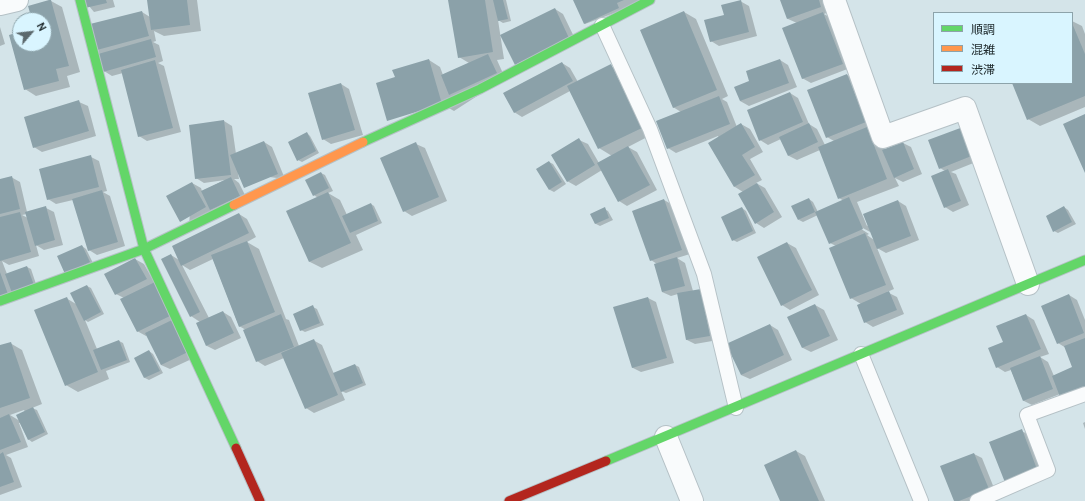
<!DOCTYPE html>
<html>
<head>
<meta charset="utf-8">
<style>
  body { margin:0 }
  #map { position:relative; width:1085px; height:501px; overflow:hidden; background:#d4e4e9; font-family:Cabin,"Noto Sans JP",sans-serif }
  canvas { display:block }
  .legend { position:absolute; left:933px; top:12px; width:140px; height:72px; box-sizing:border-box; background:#d9f5ff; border:1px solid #8da3aa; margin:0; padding:5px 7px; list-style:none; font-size:12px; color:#1c272a }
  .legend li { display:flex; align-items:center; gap:8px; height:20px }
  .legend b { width:20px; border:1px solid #8da3aa }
  .north { position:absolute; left:12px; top:12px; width:40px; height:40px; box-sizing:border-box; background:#d9f5ff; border:1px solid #8da3aa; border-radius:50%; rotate:62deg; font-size:11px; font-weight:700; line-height:16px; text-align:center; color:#1c272a }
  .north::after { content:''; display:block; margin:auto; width:14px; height:18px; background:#5c696d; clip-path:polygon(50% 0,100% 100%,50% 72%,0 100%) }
</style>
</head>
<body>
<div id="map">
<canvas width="1085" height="501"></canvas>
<ul class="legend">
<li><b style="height:5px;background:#63d668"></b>順調</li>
<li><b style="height:5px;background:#ff974d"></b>混雑</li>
<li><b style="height:5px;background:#b3261e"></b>渋滞</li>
</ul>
<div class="north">N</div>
</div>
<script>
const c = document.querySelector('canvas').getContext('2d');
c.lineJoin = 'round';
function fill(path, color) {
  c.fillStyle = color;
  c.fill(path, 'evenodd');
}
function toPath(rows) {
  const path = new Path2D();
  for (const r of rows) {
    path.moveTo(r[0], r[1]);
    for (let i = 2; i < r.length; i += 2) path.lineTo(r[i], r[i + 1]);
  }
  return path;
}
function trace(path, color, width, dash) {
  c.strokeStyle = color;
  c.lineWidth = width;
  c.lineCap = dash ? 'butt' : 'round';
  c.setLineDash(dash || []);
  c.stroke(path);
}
const shadow = toPath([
  [84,0,113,0,115,7,94,12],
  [148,0,197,0,201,31,164,36,154,31,156,41,153,42,159,45,163,61,158,63,164,66,181,132,147,141,139,136,123,73,112,76,104,71,98,49,142,12,150,17],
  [449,0,506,0,511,21,503,23,498,20,504,59,497,60,505,78,454,111,396,78,429,60,440,67,443,75,469,63,459,57],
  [574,0,649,0,585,24],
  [781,0,825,0,829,12,824,14,831,18,850,68,811,83,802,78,797,23,788,19],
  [51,1,62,7,80,72,67,76,70,87,36,96,25,89,10,35,20,33,20,44,44,44,44,20,33,20],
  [740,1,749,6,757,36,719,46,711,41,725,15],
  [555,9,563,14,577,43,501,36],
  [684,12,696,19,728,96,722,99,727,102,737,127,741,124,750,129,763,152,750,159,762,180,756,183,765,188,782,217,764,228,756,223,743,192,735,187,709,143,719,138,718,136,676,153,668,148,681,112,673,107],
  [1072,21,1082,26,1085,34,1085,107,1040,126,1028,119,1013,83,1072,83],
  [0,27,5,44,0,46],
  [780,60,788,65,797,87,749,106,740,101,751,82],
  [562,63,570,68,578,82,610,66,622,72,653,134,628,147,637,152,657,190,627,206,619,201,602,170,576,186,567,181,579,140,588,144,599,163,612,156,599,148,570,91,522,117,514,112],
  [847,75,855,80,874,126,868,129,879,135,885,150,903,143,911,147,922,174,903,182,895,178,899,186,857,202,867,226,898,201,906,206,919,240,886,253,877,248,894,289,887,292,897,297,904,314,873,327,865,322,861,304,851,298,836,246,830,243,818,215,803,222,799,220,809,199,813,202,818,212,844,201,839,198,820,150,797,160,789,156,781,139,768,145,760,140,790,93,798,98,809,124,817,129,825,145,834,141,827,137],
  [859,226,872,233,874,240,867,235,869,234,858,227],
  [341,84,349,89,363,135,331,144,323,139],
  [79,102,88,106,96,136,42,152,34,147],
  [224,121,232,126,236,154,264,142,272,147,285,179,238,173,239,179,234,179,239,183,248,201,189,226,192,183,201,188,202,191,225,180,204,183,196,178,190,126],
  [307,133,310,136,319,153,302,162,298,160],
  [929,141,981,160,951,172,956,174,969,205,953,212,945,207,945,171,940,168],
  [416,144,425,148,447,201,412,216,404,211],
  [91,157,99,161,107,191,103,192,110,196,125,246,97,255,89,250,73,200,56,204,48,199],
  [549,162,553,164,566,184,554,192,550,190],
  [321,173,325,175,333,191,328,193,340,200,347,215,371,204,374,206,382,223,356,235,363,250,322,268,310,262,288,211,318,198,314,195],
  [11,177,20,182,27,212,46,208,54,212,63,245,44,250,36,245,39,256,9,265,2,261,7,274,27,267,31,269,37,287,0,304,0,180],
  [27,214,28,218,22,215],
  [664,200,673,205,690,254,677,258,685,263,693,291,701,290,718,340,695,344,687,340,678,294,671,296,662,292,657,264,651,260],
  [1064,207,1068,210,1076,224,1058,233,1054,231],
  [742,208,746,211,756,233,737,242,733,240],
  [604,209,608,211,613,220,600,226,596,224,591,215],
  [239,214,247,219,256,237,247,242,259,249,286,319,289,320,299,346,313,340,322,345,334,374,355,365,359,367,366,385,346,393,341,391,345,400,314,413,306,408,284,358,265,366,257,361,246,330,239,326,213,259,190,270,182,265,209,318,223,312,231,317,241,338,215,350,207,346,200,322,191,316,171,255,179,260],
  [787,243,796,248,819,295,790,310,782,305],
  [82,246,86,249,94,265,70,275],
  [135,259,144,264,196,357,170,369,161,365,147,335,146,336,137,331,124,298,116,294],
  [87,286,91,288,104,314,88,322,85,320,97,349,119,341,123,343,130,362,106,371,109,379,78,392,66,385,66,298,76,304],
  [1069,295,1077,300,1085,320,1085,394,1060,394,1032,405,1024,401,1011,370,1005,372,997,367,1004,342,1026,315,1034,320,1049,354,1040,357,1048,362,1054,376,1074,368,1066,348,1058,343],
  [648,298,656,302,674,363,641,372,633,368,615,308],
  [815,305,824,310,838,340,811,352,803,348,789,317],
  [313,307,317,309,324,325,305,332,301,330],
  [770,325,778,330,792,360,750,379,741,375],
  [10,343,22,350,42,404,32,408,37,410,48,434,32,442,28,439,20,423,19,423,28,447,6,455,11,458,22,487,0,495,0,346],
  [24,410,25,412,20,421,10,415],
  [149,351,153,354,163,373,149,380,145,378,135,358],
  [1085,422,1085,429,1083,423],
  [1021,431,1030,435,1046,476,990,443],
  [796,451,805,456,825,501,781,501],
  [974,454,982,458,996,493,978,501,956,501]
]);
const building = toPath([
  [49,0,51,0,69,66,56,69,59,81,24,90,9,35,20,32,20,44,44,44,44,20,32,20,28,6],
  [83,0,106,0,107,3,85,8],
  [147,0,187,0,190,25,151,30],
  [448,0,485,0,493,52,458,58],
  [493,0,503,0,508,19,498,21],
  [573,0,624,0,617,3,619,8,584,24],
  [741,0,749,32,710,42,704,20,724,15,721,5],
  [780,0,819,0,821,7,787,19],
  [555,8,569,38,515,65,500,35],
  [142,11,149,36,97,50,90,24],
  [684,11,717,90,673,108,640,30],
  [823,12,843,64,802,79,782,28],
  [1072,23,1085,54,1085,96,1027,120,1012,83,1072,83],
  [151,39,156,57,103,72,98,54],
  [488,54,497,73,449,95,441,75],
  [429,59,442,104,387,121,376,83,395,77,392,70],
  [780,59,789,83,740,101,734,87,749,81,746,71],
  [155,60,173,128,138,137,121,70],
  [562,62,573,81,514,113,503,93],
  [611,64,642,128,598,149,567,86],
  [847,74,866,122,826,138,807,90],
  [341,83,355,130,322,140,308,93],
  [790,92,803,122,759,141,747,110],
  [719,96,730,124,667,149,656,121],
  [79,100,89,131,33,148,24,117],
  [1085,114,1085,173,1063,124],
  [224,120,231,175,195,179,189,125],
  [741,123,755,147,742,155,755,175,734,187,708,143],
  [809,123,818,142,788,156,779,137],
  [867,127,887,179,838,199,818,147],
  [963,127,974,155,939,169,928,140],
  [307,132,316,151,297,161,288,142],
  [579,138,595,165,567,182,551,155],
  [264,141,278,174,244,188,230,155],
  [416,142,439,197,403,212,380,158],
  [903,142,914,169,894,178,882,150],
  [628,146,650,185,618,202,597,163],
  [91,155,99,187,47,200,39,169],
  [549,161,562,182,549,190,536,169],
  [948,169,961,201,944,208,931,176],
  [321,172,329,188,313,196,305,180],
  [12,176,20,209,0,214,0,179],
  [231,177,240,196,210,210,201,191],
  [192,182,206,207,180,222,166,196],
  [757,183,774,212,755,224,738,194],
  [102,190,118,242,88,251,72,199],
  [328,192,351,243,309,262,286,211],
  [849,197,863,229,829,244,815,212],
  [809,198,815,212,798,220,791,206],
  [664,199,682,250,650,261,632,211],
  [898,200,911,236,877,249,863,214],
  [371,203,378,221,350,233,342,216],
  [46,206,55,240,35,246,25,212],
  [1064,206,1072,222,1053,232,1046,216],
  [605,207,609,218,595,224,590,214],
  [742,207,753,231,732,241,721,217],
  [20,212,31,252,0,261,0,217],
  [239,213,249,233,181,266,172,246],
  [865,233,886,285,850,299,829,248],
  [247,241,275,312,239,327,211,255],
  [787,242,812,290,781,306,757,257],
  [82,245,90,262,65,274,57,256],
  [171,254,200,312,190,317,161,259],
  [677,257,685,286,662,292,654,264],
  [135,258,147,279,115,295,104,274],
  [27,266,34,285,12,293,5,274],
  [0,272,8,294,0,297],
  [155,282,172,315,137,332,120,299],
  [87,285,101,312,84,321,70,293],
  [701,289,710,336,686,340,677,293],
  [889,291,897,310,864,323,857,305],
  [1069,294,1084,333,1057,344,1041,306],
  [67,297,98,372,65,386,34,310],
  [648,297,667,358,632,368,613,307],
  [815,304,830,336,802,348,787,317],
  [313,305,320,323,300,331,293,314],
  [223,311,234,333,206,346,196,323],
  [281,314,294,347,256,362,243,330],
  [1026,314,1041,349,996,368,988,348,1003,342,996,326],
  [172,320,188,352,161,365,145,333],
  [770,324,784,355,741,375,726,344],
  [1085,338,1085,387,1060,397,1052,376,1072,367,1064,346],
  [314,339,338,395,305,409,281,353],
  [119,340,127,360,101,370,93,350],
  [11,342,30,398,0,408,0,345],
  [149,350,160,371,144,378,134,358],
  [1040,356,1053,389,1023,401,1010,368],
  [355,364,363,383,341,392,333,373],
  [33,407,45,432,28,440,16,415],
  [9,414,21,442,0,450,0,418],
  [1022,429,1038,472,1006,485,989,442],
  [796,450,819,501,780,501,764,465],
  [3,452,14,482,0,487,0,454],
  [974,453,989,489,959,501,954,501,940,466]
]);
const lane = toPath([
  [602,25,650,129,704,274,736,408],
  [861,354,921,501],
  [977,501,1048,470,1027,415,1085,394]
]);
const street = toPath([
  [834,0,883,137,965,108,1028,284],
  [0,4,17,0],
  [666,437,692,501]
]);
const fast = toPath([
  [80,0,144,249,236,448],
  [363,142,480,89,650,0],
  [0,301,144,249,234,205],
  [606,461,1085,260]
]);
const slow = toPath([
  [234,205,363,142]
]);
const jam = toPath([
  [236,448,260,501],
  [509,501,606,461]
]);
fill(shadow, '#0003');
fill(building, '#8ba1a9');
trace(lane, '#b5c1c6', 16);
trace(street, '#b5c1c6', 24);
trace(fast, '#b5c1c6', 11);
trace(slow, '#b5c1c6', 11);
trace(jam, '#b5c1c6', 11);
trace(lane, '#f9fbfc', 14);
trace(street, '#f9fbfc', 22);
trace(fast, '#63d668', 9);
trace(slow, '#ff974d', 9);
trace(jam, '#b3261e', 9);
</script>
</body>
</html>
